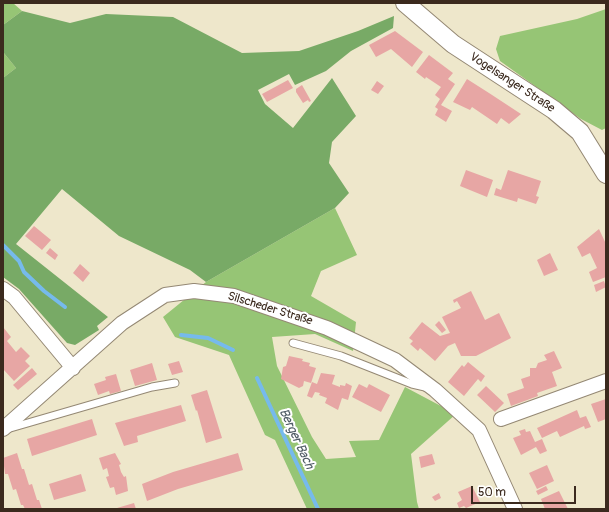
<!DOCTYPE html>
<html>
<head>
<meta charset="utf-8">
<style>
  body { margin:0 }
  #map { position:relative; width:609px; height:512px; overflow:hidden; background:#eee7cb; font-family:Pangolin,sans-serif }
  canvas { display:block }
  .frame { position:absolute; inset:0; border:4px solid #3b2a1e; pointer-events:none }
  .scale { position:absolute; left:471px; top:486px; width:105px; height:18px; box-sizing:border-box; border:2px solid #3b2a1e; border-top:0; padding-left:5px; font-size:12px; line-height:14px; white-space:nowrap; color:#3b2a1e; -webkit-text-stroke:3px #fff; paint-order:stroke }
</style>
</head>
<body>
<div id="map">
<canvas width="609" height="512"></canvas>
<div class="frame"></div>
<div class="scale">50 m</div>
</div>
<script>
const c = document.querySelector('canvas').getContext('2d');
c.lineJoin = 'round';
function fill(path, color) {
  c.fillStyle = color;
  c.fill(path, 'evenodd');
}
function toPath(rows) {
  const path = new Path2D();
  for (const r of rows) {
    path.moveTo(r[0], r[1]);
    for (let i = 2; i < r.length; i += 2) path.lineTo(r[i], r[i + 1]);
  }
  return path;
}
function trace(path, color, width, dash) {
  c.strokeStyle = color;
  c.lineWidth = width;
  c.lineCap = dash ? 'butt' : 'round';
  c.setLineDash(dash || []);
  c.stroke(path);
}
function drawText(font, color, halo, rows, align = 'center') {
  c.font = font + ' Pangolin,sans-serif';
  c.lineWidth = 4;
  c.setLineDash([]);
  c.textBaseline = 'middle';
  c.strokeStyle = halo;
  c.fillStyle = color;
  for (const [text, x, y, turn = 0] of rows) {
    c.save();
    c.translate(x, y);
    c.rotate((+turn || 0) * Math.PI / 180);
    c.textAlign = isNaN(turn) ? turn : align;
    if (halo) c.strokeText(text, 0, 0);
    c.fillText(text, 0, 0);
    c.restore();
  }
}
const green = toPath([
  [3,3,13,3,22,11,3,25],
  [606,9,606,128,602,130,581,119,500,61,496,49,500,36,577,19],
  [3,52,16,68,3,78],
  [335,208,357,255,321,271,311,296,356,322,353,351,315,334,272,337,277,366,312,437,326,459,356,457,349,441,379,440,405,387,456,414,411,454,417,502,419,509,307,509,275,440,265,435,229,355,175,337,163,317,206,282]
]);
const forest = toPath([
  [22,11,70,23,106,14,173,17,242,53,299,51,358,31,394,16,393,28,351,51,326,71,295,85,289,74,258,90,265,104,293,128,332,78,356,116,332,142,329,163,349,193,335,208,206,282,190,270,119,236,62,189,16,244,108,317,97,326,99,330,75,345,67,343,19,289,3,277,3,78,16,68,3,52,3,25]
]);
const stream = toPath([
  [3,245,19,261,24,272,44,291,65,307],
  [181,335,208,338,233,350],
  [257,378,318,509]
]);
const building = toPath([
  [395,31,423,52,412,67,391,49,376,57,369,45],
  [429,55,453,73,448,79,455,84,441,105,452,111,446,122,435,115,438,109,435,107,440,99,435,95,441,87,426,77,425,79,416,72],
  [467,79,489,93,521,114,509,124,501,118,497,124,472,107,470,110,453,102],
  [288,80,293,88,267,102,262,94],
  [377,81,384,86,378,94,371,90],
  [302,85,311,101,309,102,308,100,303,103,296,92,296,89],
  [466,170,493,180,487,197,460,186],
  [508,170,541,181,536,196,539,197,536,204,518,198,517,202,494,195,496,188,501,190],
  [34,226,51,240,42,250,25,236],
  [599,229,606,244,606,277,593,282,589,272,597,268,590,253,582,257,577,247],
  [50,248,58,255,55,260,46,253],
  [550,253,558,270,544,276,537,260],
  [80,264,90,273,83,282,73,273],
  [604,281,606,287,596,292,594,285],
  [471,291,485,320,499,313,511,338,476,356,461,356,455,343,448,346,435,361,420,348,418,351,410,344,413,341,409,338,422,322,440,336,450,333,442,317,461,308,457,301,454,303,453,300],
  [439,321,446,330,442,333,435,325],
  [3,327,11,337,7,341,16,352,21,347,30,356,25,361,30,366,14,381,3,369],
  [554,351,562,368,552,372,557,386,537,393,538,396,511,406,507,394,524,388,521,379,530,376,530,368,536,368,538,363,547,360,544,355],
  [289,356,303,359,302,361,310,363,309,366,316,368,311,383,304,381,303,386,299,388,281,379,283,367,286,366],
  [179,361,183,372,172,375,168,364],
  [468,362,485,376,481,382,478,379,464,396,448,382,462,365,464,367],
  [152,363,157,380,135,386,130,370],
  [32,368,37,374,18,390,13,385],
  [321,373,335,375,332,384,340,387,340,385,345,386,346,383,352,386,348,400,342,398,338,410,325,403,327,398,319,395,320,393,315,392,312,398,307,396,312,382,317,384],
  [116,374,121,391,110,394,109,391,98,395,94,384,106,380,105,377],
  [359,384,367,388,369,384,390,395,381,412,352,397],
  [486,386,504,403,495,412,477,395],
  [207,390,222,438,206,443,197,410,196,411,191,395],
  [606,399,606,419,598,422,591,404],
  [181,405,186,421,137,436,138,442,124,446,115,423],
  [577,410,580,418,586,416,591,427,585,429,584,426,560,437,557,431,542,438,537,428],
  [92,419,97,435,32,456,27,439],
  [525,429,526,432,530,431,535,442,542,439,547,451,540,454,536,447,521,455,513,438,521,435,519,431],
  [17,453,22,469,24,469,29,485,32,484,37,500,39,500,42,509,25,509,23,505,21,505,16,489,13,490,8,474,5,474,3,458],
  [115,453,121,464,119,465,121,472,124,477,126,476,128,491,116,495,114,487,110,488,106,477,109,476,107,468,103,470,99,458],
  [238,453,243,470,178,489,147,501,142,484,173,472],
  [432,454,435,464,421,468,419,457],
  [547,465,554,481,537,489,529,473],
  [81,474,86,491,54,500,49,484],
  [472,486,480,502,466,508,464,506,459,508,457,503,462,500,458,492],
  [546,486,548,490,538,495,536,491],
  [559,491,568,509,545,509,541,499],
  [439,493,441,498,435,501,432,497],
  [134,503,136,509,118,509,117,508]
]);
const service = toPath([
  [293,343,341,356,412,384,425,387],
  [7,429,152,387,175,383]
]);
const minor = toPath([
  [3,289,14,297,73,368],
  [501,419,606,381],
  [3,429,122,323,165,295,194,291,234,296,327,328,395,360,435,390,479,430,515,509]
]);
const tertiary = toPath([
  [405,3,453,44,554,110,580,132,606,174]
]);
const streetNames = [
  ["Vogelsanger Straße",512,83,33],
  ["Silscheder Straße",270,309,17]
];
const waterNames = [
  ["Berger Bach",296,439,65]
];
fill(green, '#96c575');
fill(forest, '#78aa66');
trace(stream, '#76baec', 4);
fill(building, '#e7a6a4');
trace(service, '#948874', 9);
trace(minor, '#948874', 16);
trace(tertiary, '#948874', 20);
trace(service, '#fff', 7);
trace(minor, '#fff', 14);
trace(tertiary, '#fff', 18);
drawText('12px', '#3b2a1e', '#fff', streetNames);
drawText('italic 13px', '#505c66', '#fff', waterNames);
</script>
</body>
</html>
